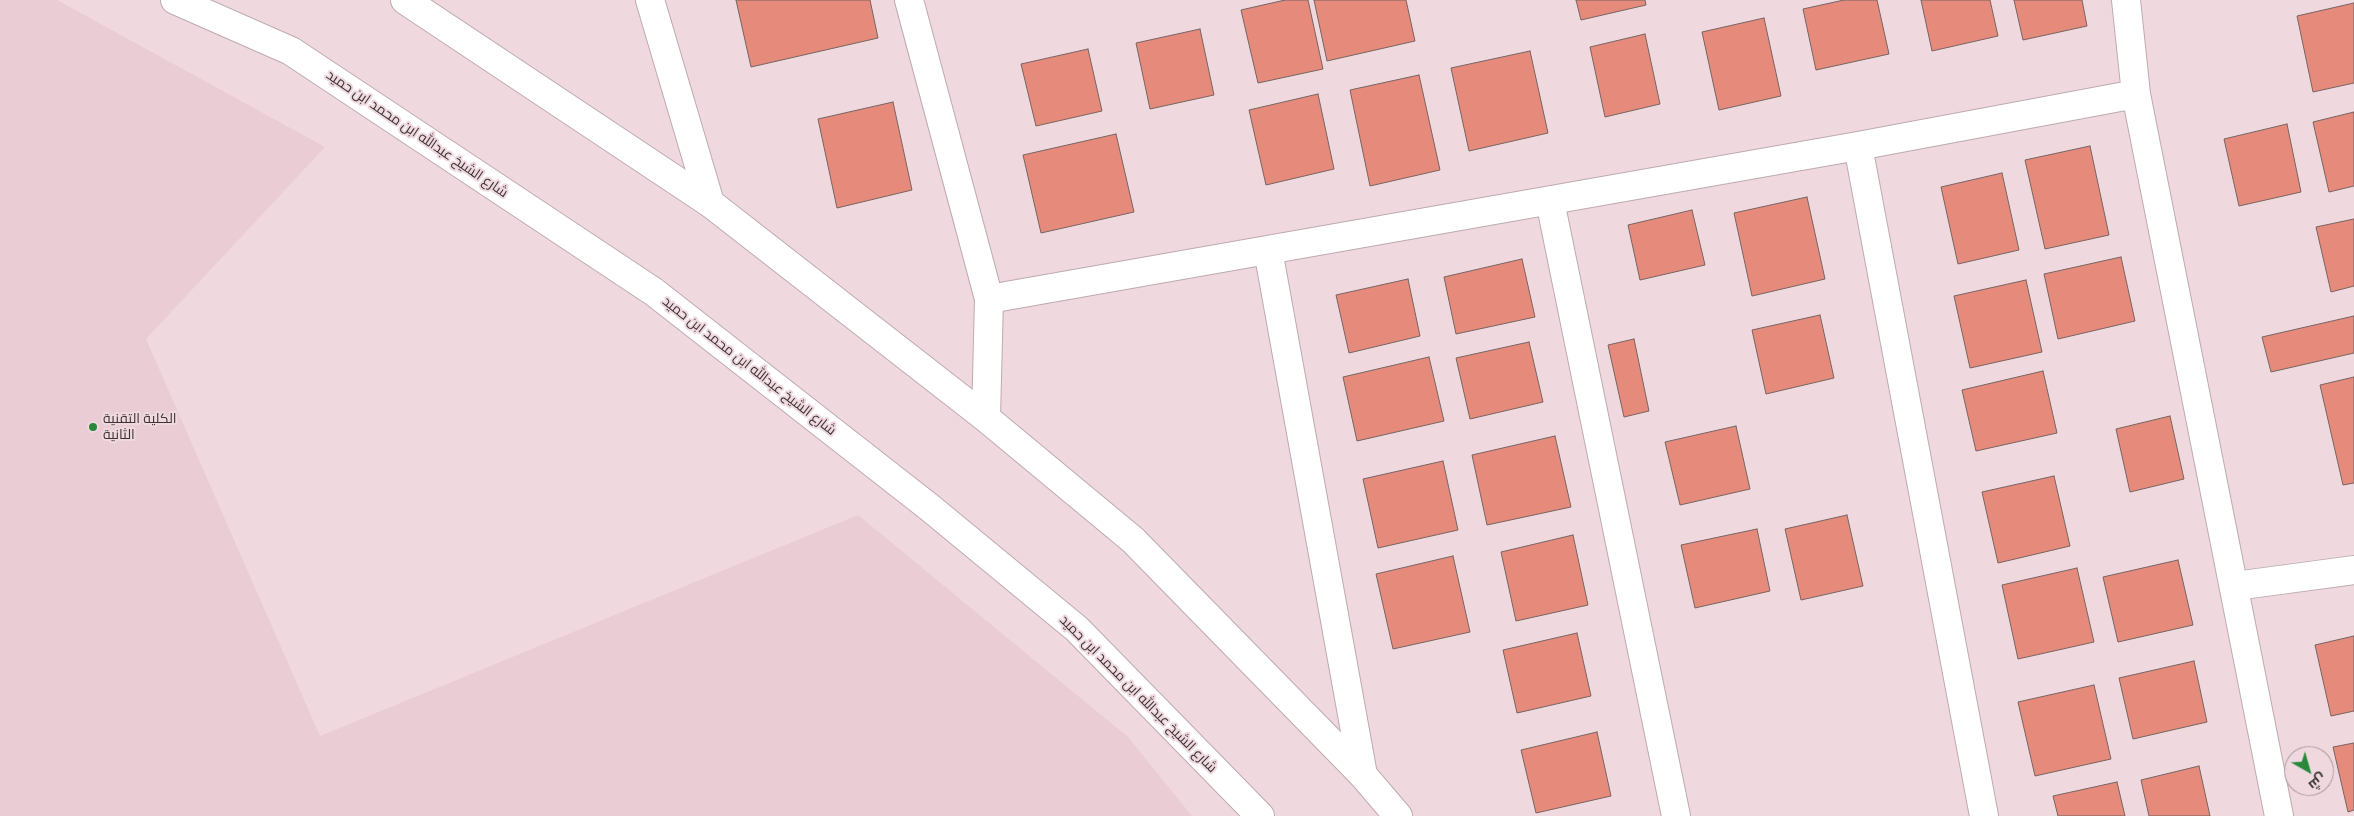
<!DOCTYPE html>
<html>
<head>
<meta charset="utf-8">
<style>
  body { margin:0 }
  #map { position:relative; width:2354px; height:816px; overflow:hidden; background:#efd9df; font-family:"IBM Plex Sans",Cairo,sans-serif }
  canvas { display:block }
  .north { position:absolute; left:2284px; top:746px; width:50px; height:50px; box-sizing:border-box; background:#efd9df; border:1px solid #a7979b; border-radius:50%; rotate:142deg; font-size:14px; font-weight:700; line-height:20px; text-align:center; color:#3b3335 }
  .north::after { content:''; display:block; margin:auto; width:18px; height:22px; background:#28883b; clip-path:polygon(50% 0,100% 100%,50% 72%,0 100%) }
</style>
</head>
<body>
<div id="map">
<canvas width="2354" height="816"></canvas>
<div class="north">ش</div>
</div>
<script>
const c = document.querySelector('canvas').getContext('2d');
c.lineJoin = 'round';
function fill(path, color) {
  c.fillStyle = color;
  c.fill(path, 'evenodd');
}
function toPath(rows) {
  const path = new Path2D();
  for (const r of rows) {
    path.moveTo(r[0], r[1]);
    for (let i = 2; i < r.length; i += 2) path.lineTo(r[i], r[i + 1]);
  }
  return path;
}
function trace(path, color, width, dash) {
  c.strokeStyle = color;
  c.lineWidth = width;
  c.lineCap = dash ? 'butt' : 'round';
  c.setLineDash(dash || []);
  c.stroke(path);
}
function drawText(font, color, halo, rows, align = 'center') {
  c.font = font + ' "IBM Plex Sans",Cairo,sans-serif';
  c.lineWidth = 4;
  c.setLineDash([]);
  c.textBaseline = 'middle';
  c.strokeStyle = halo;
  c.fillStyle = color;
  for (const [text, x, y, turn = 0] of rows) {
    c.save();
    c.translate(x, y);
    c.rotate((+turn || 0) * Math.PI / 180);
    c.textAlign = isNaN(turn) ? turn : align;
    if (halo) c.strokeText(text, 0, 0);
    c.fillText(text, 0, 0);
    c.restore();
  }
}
const built = toPath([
  [0,0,57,0,325,147,146,339,320,736,858,515,1128,737,1192,816,0,816]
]);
const building = toPath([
  [736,0,870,0,878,38,751,67,736,0],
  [1285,0,1308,0,1323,69,1258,83,1241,10,1285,0],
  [1314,0,1406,0,1415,41,1327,61,1314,0],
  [1576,0,1645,0,1646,5,1581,20,1576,0],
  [1844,0,1877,0,1889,54,1816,70,1803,9,1844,0],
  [1921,0,1990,0,1998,36,1932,51,1921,0],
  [2014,0,2082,0,2087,26,2023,40,2014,0],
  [2354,3,2354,83,2313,92,2297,16,2354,3],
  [1764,18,1781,96,1719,110,1702,32,1764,18],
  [1200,29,1214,95,1150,109,1136,43,1200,29],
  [1645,34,1660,104,1605,117,1590,47,1645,34],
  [1088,49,1102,111,1036,126,1021,64,1088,49],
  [1530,51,1548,133,1469,151,1451,68,1530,51],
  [1419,75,1440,170,1370,186,1350,90,1419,75],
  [1318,94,1334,169,1266,185,1249,110,1318,94],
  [893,102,912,190,837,208,818,119,893,102],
  [2354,112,2354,186,2329,192,2313,122,2354,112],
  [2287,124,2301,192,2239,206,2224,139,2287,124],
  [1116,134,1134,212,1041,233,1023,155,1116,134],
  [2090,146,2109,235,2045,249,2025,160,2090,146],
  [2002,173,2019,250,1958,264,1941,187,2002,173],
  [1807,197,1825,279,1752,296,1734,213,1807,197],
  [1692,210,1705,265,1640,280,1628,225,1692,210],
  [2354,219,2354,286,2331,292,2316,227,2354,219],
  [2121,257,2135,321,2058,339,2044,274,2121,257],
  [1522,259,1535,317,1456,334,1444,277,1522,259],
  [1408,279,1420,336,1349,353,1336,295,1408,279],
  [2026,280,2042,352,1970,368,1954,296,2026,280],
  [1820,315,1834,378,1766,394,1752,330,1820,315],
  [2354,316,2354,353,2271,372,2262,337,2354,316],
  [1634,339,1649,411,1624,417,1608,345,1634,339],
  [1529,342,1543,402,1470,419,1456,358,1529,342],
  [1429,357,1444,421,1357,441,1343,377,1429,357],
  [2043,371,2057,433,1976,451,1962,390,2043,371],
  [2354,377,2354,483,2343,485,2320,385,2354,377],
  [2170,416,2184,479,2130,492,2116,429,2170,416],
  [1736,426,1750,489,1680,505,1665,442,1736,426],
  [1555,436,1571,507,1487,525,1472,455,1555,436],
  [1443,461,1458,530,1378,548,1363,479,1443,461],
  [2054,476,2070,546,1998,563,1982,492,2054,476],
  [1847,515,1863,586,1801,600,1785,529,1847,515],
  [1757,529,1770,591,1695,608,1681,545,1757,529],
  [1573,535,1588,605,1516,621,1501,552,1573,535],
  [1453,556,1470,632,1393,649,1376,574,1453,556],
  [2178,560,2193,625,2118,642,2103,577,2178,560],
  [2077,568,2094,642,2018,659,2002,585,2077,568],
  [1577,633,1591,696,1517,713,1503,650,1577,633],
  [2354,636,2354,711,2331,716,2315,645,2354,636],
  [2194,661,2207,722,2133,739,2119,678,2194,661],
  [2094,685,2111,759,2035,776,2018,702,2094,685],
  [1597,732,1611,796,1536,813,1521,750,1597,732],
  [2354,743,2354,810,2348,812,2333,747,2354,743],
  [2199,766,2210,816,2149,816,2141,780,2199,766],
  [2117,782,2125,816,2058,816,2053,796,2117,782]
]);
const street = toPath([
  [650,0,710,203],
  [909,0,989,299,986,418],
  [2126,0,2136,94,2279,816],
  [1858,146,1984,816],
  [1550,201,1676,816],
  [1268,250,1363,775],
  [989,299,1858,146,2136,94],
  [2235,586,2354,570]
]);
const secondary = toPath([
  [175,0,291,51,654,292,929,507,1077,629,1260,816],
  [405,0,710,203,986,418,1133,540,1363,775,1398,816]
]);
const markers = [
  [93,427,5,"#28883b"]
];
const streetNames = [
  ["شارع الشيخ عبدالله ابن محمد ابن حميد",417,134,34],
  ["شارع الشيخ عبدالله ابن محمد ابن حميد",749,366,38],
  ["شارع الشيخ عبدالله ابن محمد ابن حميد",1138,694,45]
];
const poiNames = [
  ["الكلية التقنية",103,419],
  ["الثانية",103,435]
];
fill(built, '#eaccd4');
fill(building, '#e68a7c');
trace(building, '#766461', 1);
trace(street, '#beaaaf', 30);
trace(secondary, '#beaaaf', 30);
trace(street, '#fff', 28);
trace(secondary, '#fff', 28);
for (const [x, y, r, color] of markers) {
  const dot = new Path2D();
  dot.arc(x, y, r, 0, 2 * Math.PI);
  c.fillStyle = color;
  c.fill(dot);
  trace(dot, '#efd9df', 2);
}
drawText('14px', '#3b3335', '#efd9df', streetNames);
drawText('14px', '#3b3335', '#efd9df', poiNames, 'left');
</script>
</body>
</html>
